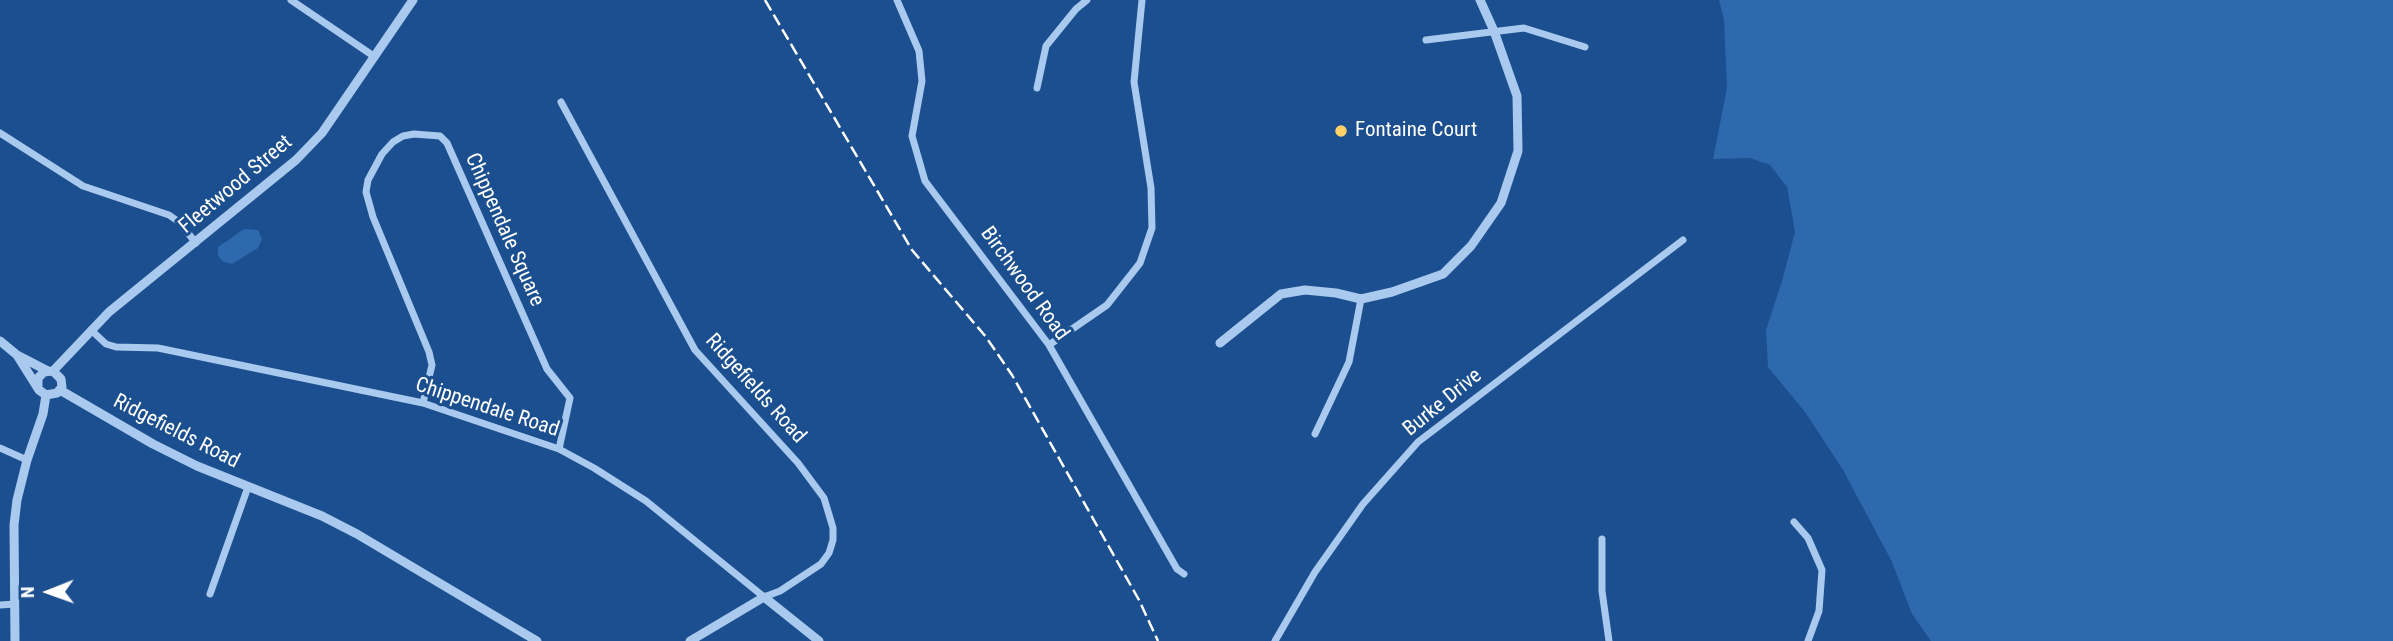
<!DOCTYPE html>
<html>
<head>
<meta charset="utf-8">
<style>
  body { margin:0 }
  #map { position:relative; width:2393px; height:641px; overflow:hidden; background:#1b4f8f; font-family:"Roboto Condensed",sans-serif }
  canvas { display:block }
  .north { position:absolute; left:14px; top:557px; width:70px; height:70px; -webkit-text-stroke:5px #1b4f8f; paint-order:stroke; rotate:269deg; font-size:19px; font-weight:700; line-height:28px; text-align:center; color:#fff }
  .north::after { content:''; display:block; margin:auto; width:24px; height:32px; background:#fff; clip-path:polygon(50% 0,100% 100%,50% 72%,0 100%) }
</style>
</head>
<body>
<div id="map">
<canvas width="2393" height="641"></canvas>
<div class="north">N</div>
</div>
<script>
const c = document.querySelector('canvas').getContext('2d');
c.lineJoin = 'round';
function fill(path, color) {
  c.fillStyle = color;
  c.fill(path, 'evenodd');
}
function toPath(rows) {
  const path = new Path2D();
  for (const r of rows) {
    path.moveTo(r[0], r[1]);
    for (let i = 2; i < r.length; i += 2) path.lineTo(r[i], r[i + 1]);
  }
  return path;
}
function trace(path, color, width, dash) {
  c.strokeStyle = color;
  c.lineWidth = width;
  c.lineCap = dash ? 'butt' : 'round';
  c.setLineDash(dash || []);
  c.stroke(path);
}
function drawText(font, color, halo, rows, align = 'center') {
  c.font = font + ' "Roboto Condensed",sans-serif';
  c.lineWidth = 6;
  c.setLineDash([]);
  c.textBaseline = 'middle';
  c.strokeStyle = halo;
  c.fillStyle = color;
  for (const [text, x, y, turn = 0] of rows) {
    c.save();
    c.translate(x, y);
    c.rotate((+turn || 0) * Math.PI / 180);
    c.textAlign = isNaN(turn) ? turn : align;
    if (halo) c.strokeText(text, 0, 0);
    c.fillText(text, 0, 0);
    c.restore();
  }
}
const green = toPath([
  [1719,0,2393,0,2393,641,1931,641,1912,614,1892,562,1843,470,1805,412,1768,367,1766,330,1782,281,1795,232,1787,187,1770,165,1750,158,1713,159,1727,88,1724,20],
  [244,229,258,230,262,239,258,248,232,264,222,261,218,255,218,247]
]);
const minor = toPath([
  [291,0,375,57],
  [897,0,919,51,922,81,912,136,925,181,1049,345,1177,569,1184,574],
  [1426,40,1524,28,1585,47],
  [1037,88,1046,46,1076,9,1087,0],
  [0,133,83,186,169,215,179,222,196,243],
  [91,330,106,344,116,347,158,348,423,403,559,449,594,468,646,501,764,597,780,591,821,564,829,553,833,540,833,528,824,498,798,463,695,350,561,102],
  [1049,345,1107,305,1140,263,1152,228,1151,188,1134,82,1142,0],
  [423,403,432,365,429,352,373,217,366,192,368,180,382,154,393,142,403,136,414,134,440,136,447,143,547,369,570,398,559,449],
  [1315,434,1349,362,1361,299],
  [0,448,27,460],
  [1794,522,1808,538,1822,570,1819,611,1808,641],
  [1602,539,1602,591,1609,641],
  [210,594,248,487],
  [0,605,15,604],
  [1275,641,1315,572,1363,504,1418,442,1683,240]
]);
const tertiary = toPath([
  [0,341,17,355,48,371],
  [1220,343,1281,294,1305,290,1336,293,1361,299,1392,292,1443,274,1471,246,1501,203,1518,151,1517,96,1494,31,1480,0],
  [17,355,39,390,46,395,57,393,62,387,61,379,53,371,44,372,38,378,38,386],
  [53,371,109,312,296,160,322,133,413,0],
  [60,390,153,444,197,466,322,516,357,534,537,641],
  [15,641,14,525,17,500,27,460,43,414,46,395],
  [690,641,764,597,819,641]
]);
const rail = toPath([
  [765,0,912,250,986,337,1012,375,1139,600,1158,641]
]);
const markers = [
  [1341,131,7,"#ffd166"]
];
const poiNames = [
  ["Fontaine Court",1355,131]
];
const streetNames = [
  ["Fleetwood Street",236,185,-40],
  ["Chippendale Square",504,230,66],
  ["Birchwood Road",1024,284,54],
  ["Ridgefields Road",755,389,48],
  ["Burke Drive",1443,403,-39],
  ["Chippendale Road",487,408,18],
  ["Ridgefields Road",176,432,27]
];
fill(green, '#2e69ad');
trace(minor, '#a9c9ee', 7);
trace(tertiary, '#a9c9ee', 9);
trace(rail, '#fff', 2.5, [12, 5]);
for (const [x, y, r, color] of markers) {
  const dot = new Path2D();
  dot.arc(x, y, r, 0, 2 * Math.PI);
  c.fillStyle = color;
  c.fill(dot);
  trace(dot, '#1b4f8f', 2.5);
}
drawText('21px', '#fff', '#1b4f8f', poiNames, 'left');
drawText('21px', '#fff', '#1b4f8f', streetNames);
</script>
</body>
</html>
